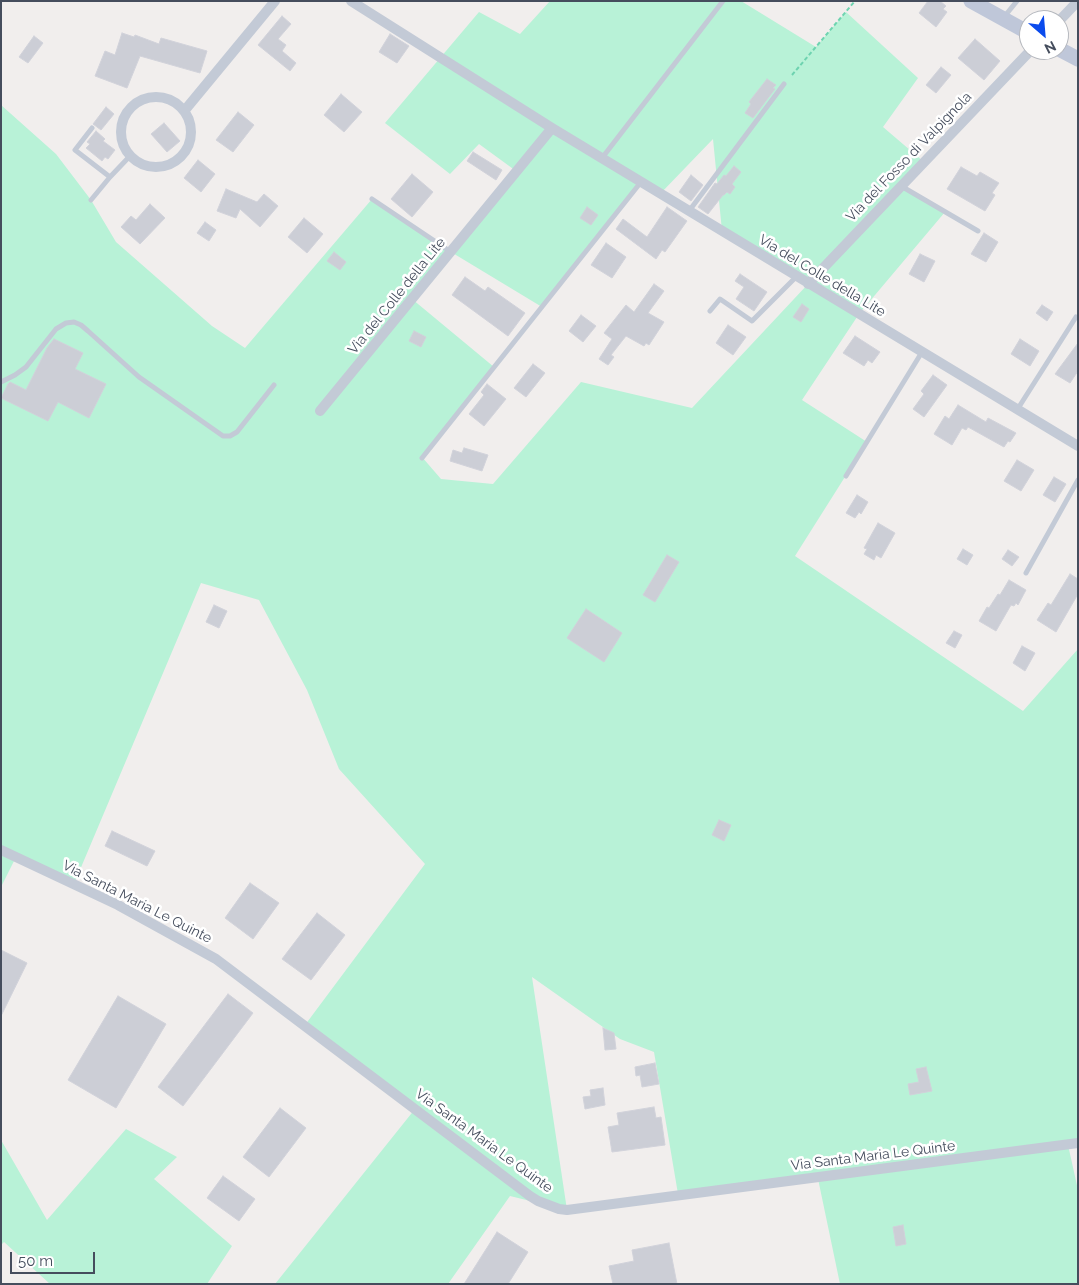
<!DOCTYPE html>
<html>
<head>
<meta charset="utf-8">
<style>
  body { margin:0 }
  #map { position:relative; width:1079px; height:1285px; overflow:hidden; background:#f1eeed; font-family:Raleway,sans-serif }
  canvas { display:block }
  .frame { position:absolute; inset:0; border:2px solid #454d5d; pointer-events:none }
  .north { position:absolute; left:1019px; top:10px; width:50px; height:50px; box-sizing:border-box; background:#fff; border:1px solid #b5b8be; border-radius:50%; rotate:153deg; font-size:14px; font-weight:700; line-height:20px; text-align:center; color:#454d5d }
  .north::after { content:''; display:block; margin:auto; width:18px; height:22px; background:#0b4bed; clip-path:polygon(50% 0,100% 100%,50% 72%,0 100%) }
  .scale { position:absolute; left:10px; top:1252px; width:85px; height:22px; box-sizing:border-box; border:2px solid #454d5d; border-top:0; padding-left:6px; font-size:15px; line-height:18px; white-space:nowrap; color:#454d5d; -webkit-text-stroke:4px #fff; paint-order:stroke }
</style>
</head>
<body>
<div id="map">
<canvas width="1079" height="1285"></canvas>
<div class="frame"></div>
<div class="north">N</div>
<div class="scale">50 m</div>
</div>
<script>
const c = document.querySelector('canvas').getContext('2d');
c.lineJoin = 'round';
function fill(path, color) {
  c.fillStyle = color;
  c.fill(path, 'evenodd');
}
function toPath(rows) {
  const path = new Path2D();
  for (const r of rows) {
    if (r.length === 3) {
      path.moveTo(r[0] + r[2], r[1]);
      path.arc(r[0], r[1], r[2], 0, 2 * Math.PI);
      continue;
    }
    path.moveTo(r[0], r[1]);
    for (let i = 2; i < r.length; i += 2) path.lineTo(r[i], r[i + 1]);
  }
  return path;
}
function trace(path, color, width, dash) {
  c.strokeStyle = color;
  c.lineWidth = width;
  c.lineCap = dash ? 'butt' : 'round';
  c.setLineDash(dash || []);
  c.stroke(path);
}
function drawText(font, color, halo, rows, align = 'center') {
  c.font = font + ' Raleway,sans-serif';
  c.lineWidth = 5;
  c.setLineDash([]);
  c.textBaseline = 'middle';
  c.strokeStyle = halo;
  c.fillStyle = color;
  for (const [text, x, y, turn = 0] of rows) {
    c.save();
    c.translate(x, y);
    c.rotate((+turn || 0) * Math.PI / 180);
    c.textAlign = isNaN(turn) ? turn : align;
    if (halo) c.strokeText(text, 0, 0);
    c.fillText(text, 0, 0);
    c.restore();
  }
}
const green = toPath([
  [550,1,741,1,816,47,846,12,918,78,883,127,924,162,902,185,945,212,859,314,802,400,867,442,795,556,1023,711,1078,649,1078,1143,1068,1145,1078,1190,1078,1284,840,1284,817,1174,678,1194,654,1052,620,1039,532,977,567,1210,510,1196,448,1284,275,1284,415,1109,305,1025,425,864,339,769,307,690,259,600,201,583,74,884,16,857,1,887,1,105,56,154,91,200,116,242,212,326,245,348,372,199,451,252,516,171,479,144,450,174,385,123,479,12,520,34],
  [713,139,722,231,808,284,692,408,581,382,493,484,441,479,422,457,494,367,412,299,451,252,542,307,641,182,660,194],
  [126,1129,177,1157,154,1179,232,1246,207,1284,50,1284,4,1242,1,1245,1,1140,47,1220]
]);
const building = toPath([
  [928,1,940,1,946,6,943,9,947,12,936,27,919,13,928,1],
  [282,16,291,24,278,39,286,45,282,51,296,63,290,71,258,45,282,16],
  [122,33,134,37,135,35,159,44,161,38,207,51,200,73,140,56,127,88,95,76,105,51,115,55,122,33],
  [390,34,409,46,397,63,379,52,390,34],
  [34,36,43,43,28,63,19,57,34,36],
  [975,39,1000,61,984,80,958,58,975,39],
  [941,67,951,75,936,93,926,85,941,67],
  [767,79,776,85,773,88,775,89,753,118,745,113,751,104,749,102,767,79],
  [341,94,362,112,344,132,324,115,341,94],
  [106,107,114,114,101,130,93,124,106,107],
  [238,112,254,125,233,152,216,140,238,112],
  [164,123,180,141,167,152,151,134,164,123],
  [96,131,105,139,103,141,115,150,108,159,105,157,102,161,86,148,90,144,87,142,96,131],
  [473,152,502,170,496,180,467,161,473,152],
  [198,160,215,174,201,192,184,178,198,160],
  [734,166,741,172,732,184,735,187,730,194,727,192,724,195,723,195,708,214,698,207,715,183,717,184,724,175,726,176,734,166],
  [961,167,977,176,980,172,999,183,992,193,995,195,985,211,947,189,961,167],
  [412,174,433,192,412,217,391,199,412,174],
  [691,175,703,185,691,201,679,192,691,175],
  [226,189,257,202,264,194,278,206,260,227,240,209,236,218,217,211,226,189],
  [150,204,165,218,140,244,121,227,131,216,136,220,150,204],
  [587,207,598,215,591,225,580,218,587,207],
  [667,207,687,221,665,252,662,250,656,259,616,229,623,219,647,237,667,207],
  [304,218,323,234,307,253,288,237,304,218],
  [205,222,216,230,209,241,197,233,205,222],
  [984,233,998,242,986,262,971,254,984,233],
  [606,243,626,257,612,278,591,265,606,243],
  [334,252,346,262,340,270,327,261,334,252],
  [920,254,935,261,924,282,909,274,920,254],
  [740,274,767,292,754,311,736,299,744,287,735,281,740,274],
  [465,277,485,291,488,287,525,313,508,336,452,295,465,277],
  [654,284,664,291,648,313,664,322,649,345,646,343,644,346,626,336,611,355,614,357,608,365,599,359,612,339,604,333,626,305,634,312,654,284],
  [802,304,809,309,801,322,793,317,802,304],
  [1042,305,1053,312,1047,321,1036,313,1042,305],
  [581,315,596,326,583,342,569,331,581,315],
  [728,325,746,337,733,355,716,343,728,325],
  [414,331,426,337,421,347,409,341,414,331],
  [855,336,880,352,872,363,868,360,864,366,843,353,855,336],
  [54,339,83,353,75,369,106,384,89,418,58,402,48,421,1,398,8,384,10,382,26,390,47,348,54,339],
  [1020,339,1039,351,1030,366,1011,354,1020,339],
  [1078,343,1078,371,1070,383,1055,374,1078,343],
  [533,364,545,373,526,397,514,388,533,364],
  [933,375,947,385,924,417,913,409,924,394,921,391,933,375],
  [487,384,506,399,484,426,469,414,484,395,481,392,487,384],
  [958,405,986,422,988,418,1016,433,1010,442,1008,441,1004,447,968,427,966,430,962,428,952,445,934,434,945,416,949,419,958,405],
  [464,448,488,455,482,471,450,461,453,450,462,453,464,448],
  [1017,460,1034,470,1021,491,1004,481,1017,460],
  [1054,477,1066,484,1055,502,1043,495,1054,477],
  [857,495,868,502,861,514,859,512,855,518,846,513,857,495],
  [878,523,895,533,881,558,876,555,874,560,864,554,867,549,864,548,878,523],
  [963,549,973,555,967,565,957,559,963,549],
  [1008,550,1019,557,1012,566,1002,559,1008,550],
  [667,555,679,562,655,602,643,595,667,555],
  [1070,574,1078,579,1078,594,1056,632,1037,620,1048,603,1051,605,1070,574],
  [1009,580,1026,590,1018,605,1016,603,1014,606,1011,605,996,631,979,621,987,607,989,608,998,594,1000,595,1009,580],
  [214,605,227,611,219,628,206,622,214,605],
  [586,609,622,633,604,662,567,638,586,609],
  [954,631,962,635,955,648,946,643,954,631],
  [1022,646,1035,653,1025,671,1013,663,1022,646],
  [719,820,731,825,724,841,712,835,719,820],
  [112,831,155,851,147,866,105,846,112,831],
  [250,883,279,903,253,939,225,918,250,883],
  [317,913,345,935,311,980,282,959,317,913],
  [1,950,27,963,1,1016,1,950],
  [228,994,253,1013,183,1106,158,1087,228,994],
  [118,996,166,1024,116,1108,68,1080,118,996],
  [603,1028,614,1033,616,1049,605,1050,603,1028],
  [655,1063,659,1084,642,1087,640,1075,636,1076,635,1067,655,1063],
  [926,1067,932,1091,910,1095,908,1084,919,1082,916,1069,926,1067],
  [603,1088,605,1105,585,1109,583,1097,591,1096,590,1090,603,1088],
  [654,1107,656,1118,661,1117,665,1145,612,1152,608,1127,619,1125,617,1113,654,1107],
  [280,1108,306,1128,269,1177,243,1157,280,1108],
  [223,1176,255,1199,239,1221,207,1198,223,1176],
  [903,1225,906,1244,896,1246,893,1227,903,1225],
  [497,1232,528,1252,508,1284,464,1284,497,1232],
  [669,1243,677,1284,613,1284,609,1266,634,1261,632,1250,669,1243]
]);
const path = toPath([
  [792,75,855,1]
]);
const lane = toPath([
  [1004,17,1017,1],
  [92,128,75,150,110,177],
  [602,158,723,1],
  [901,186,978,231],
  [372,199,451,252],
  [91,200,110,177,130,156],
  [689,211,784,84],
  [710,311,720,299,752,321,796,277],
  [1,382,15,375,26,367,56,329,66,323,74,322,81,325,88,331,139,377,223,436,230,436,237,432,274,385],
  [1017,410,1076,317],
  [422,458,641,182],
  [846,476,922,352],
  [1026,573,1078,480]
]);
const street = toPath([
  [351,1,552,128,1078,446],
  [1059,21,1078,1],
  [156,132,35],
  [185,110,275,1],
  [808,284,1031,50],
  [320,411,552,128],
  [1,850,118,905,216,959,530,1196,538,1201,559,1209,567,1210,1078,1143]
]);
const secondary = toPath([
  [971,1,1029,33],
  [1059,49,1078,59]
]);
const streetNames = [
  ["Via del Fosso di Valpignola",909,157,-46],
  ["Via del Colle della Lite",822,276,31],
  ["Via del Colle della Lite",397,296,-51],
  ["Via Santa Maria Le Quinte",137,902,27],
  ["Via Santa Maria Le Quinte",484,1141,36],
  ["Via Santa Maria Le Quinte",873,1156,-7]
];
fill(green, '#b8f2d7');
fill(building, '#ccced6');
trace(building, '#d1d2da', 1);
trace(path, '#6ed3b0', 2, [4, 2.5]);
trace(lane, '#c3cad6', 5);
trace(street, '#c3cad6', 10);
trace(secondary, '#bfc7d9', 15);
drawText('14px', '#454d5d', '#fff', streetNames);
</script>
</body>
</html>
